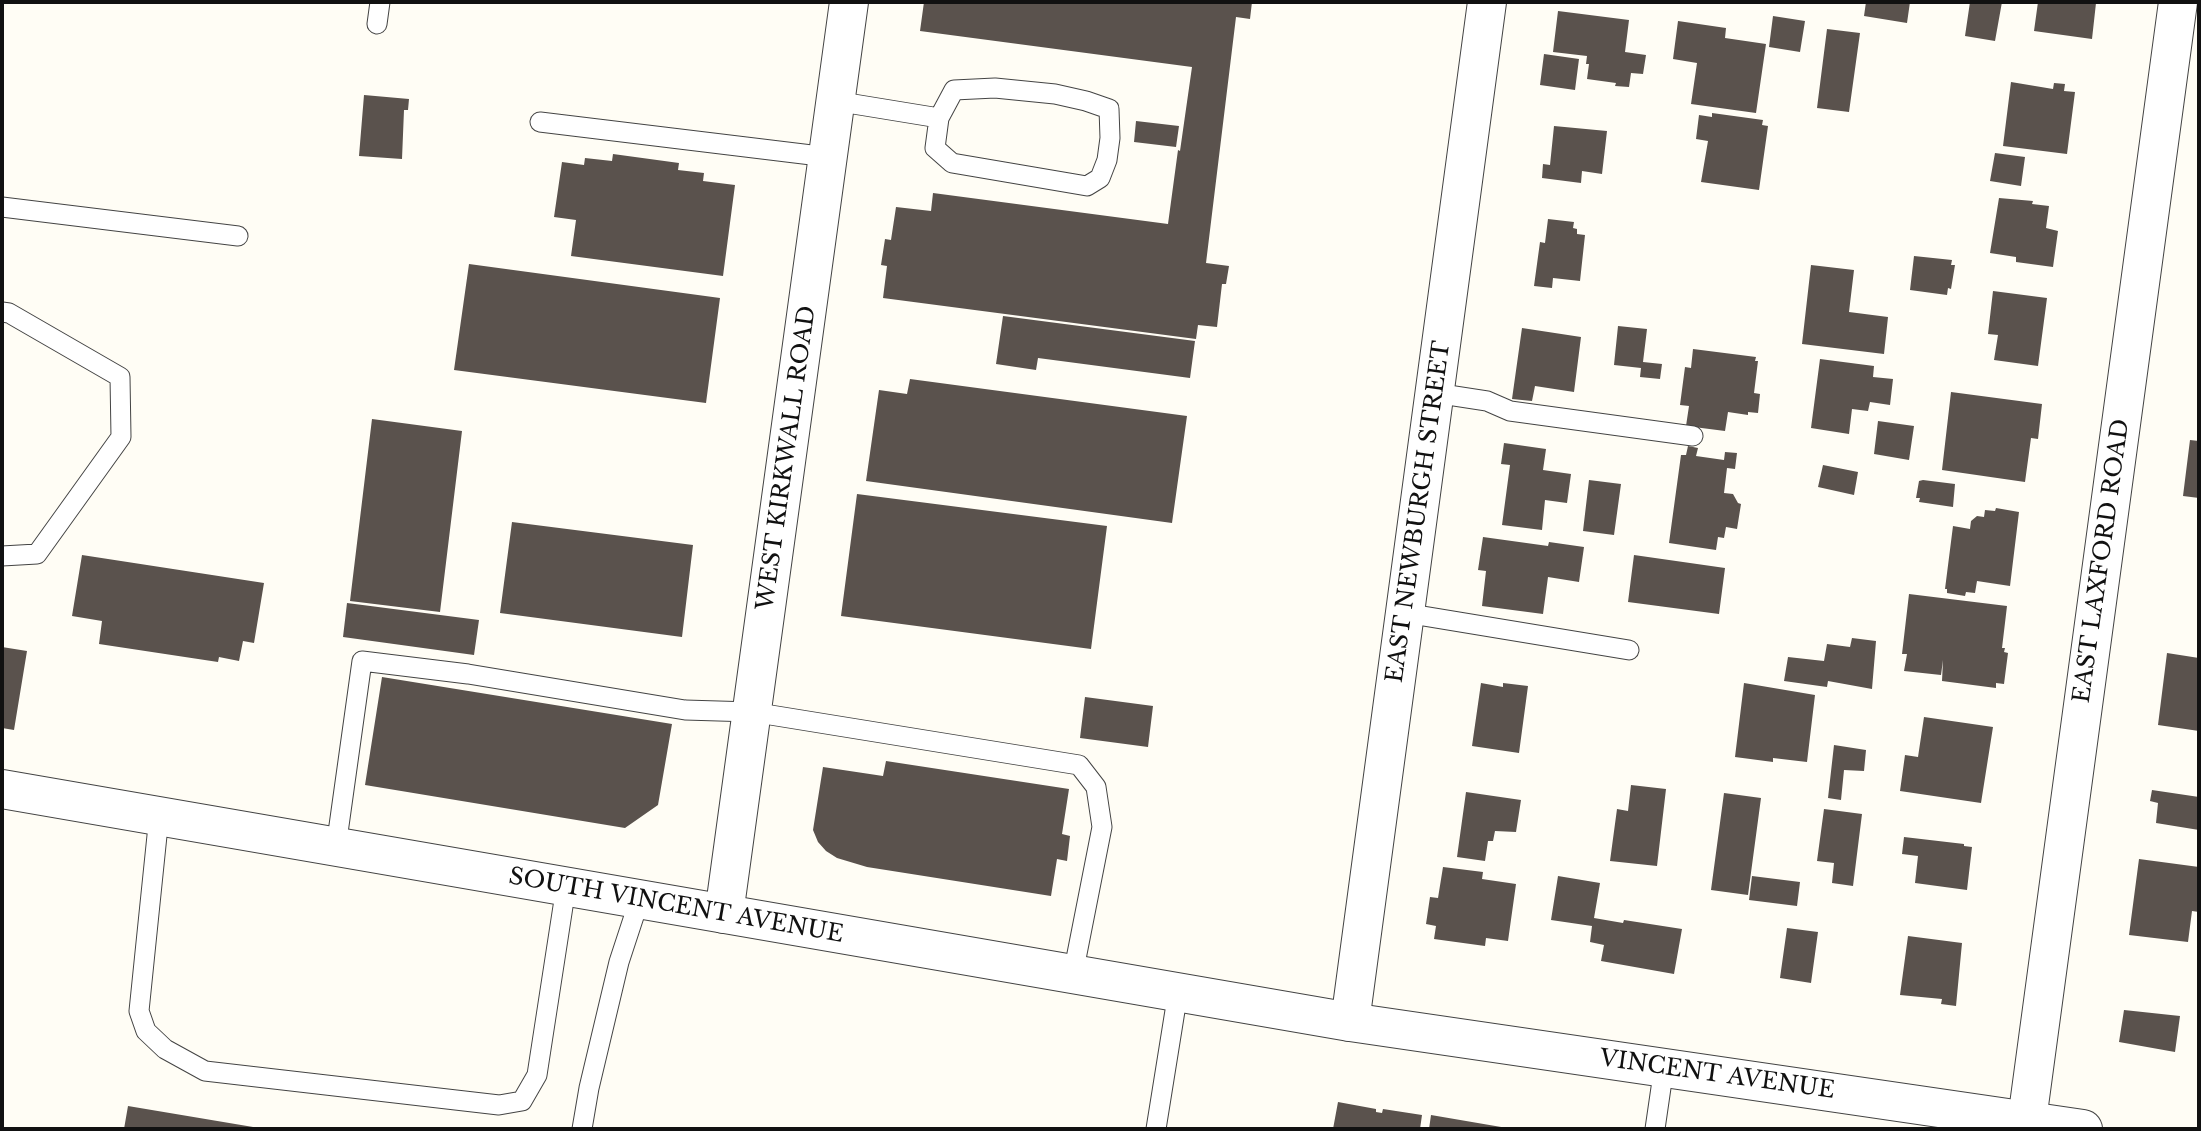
<!DOCTYPE html>
<html>
<head>
<meta charset="utf-8">
<style>
  body { margin:0 }
  #map { position:relative; width:2201px; height:1131px; overflow:hidden; background:#fffdf5; font-family:"Libre Baskerville",serif }
  canvas { display:block }
  .frame { position:absolute; inset:0; border:4px solid #111; pointer-events:none }
</style>
</head>
<body>
<div id="map">
<canvas width="2201" height="1131"></canvas>
<div class="frame"></div>
</div>
<script>
const c = document.querySelector('canvas').getContext('2d');
c.lineJoin = 'round';
function fill(path, color) {
  c.fillStyle = color;
  c.fill(path, 'evenodd');
}
function toPath(rows) {
  const path = new Path2D();
  for (const r of rows) {
    path.moveTo(r[0], r[1]);
    for (let i = 2; i < r.length; i += 2) path.lineTo(r[i], r[i + 1]);
  }
  return path;
}
function trace(path, color, width, dash) {
  c.strokeStyle = color;
  c.lineWidth = width;
  c.lineCap = dash ? 'butt' : 'round';
  c.setLineDash(dash || []);
  c.stroke(path);
}
function drawText(font, color, halo, rows, align = 'center') {
  c.font = font + ' "Libre Baskerville",serif';
  c.lineWidth = 7;
  c.setLineDash([]);
  c.textBaseline = 'middle';
  c.strokeStyle = halo;
  c.fillStyle = color;
  for (const [text, x, y, turn = 0] of rows) {
    c.save();
    c.translate(x, y);
    c.rotate((+turn || 0) * Math.PI / 180);
    c.textAlign = isNaN(turn) ? turn : align;
    if (halo) c.strokeText(text, 0, 0);
    c.fillText(text, 0, 0);
    c.restore();
  }
}
const building = toPath([
  [924,2,1252,2,1250,19,1236,17,1206,263,1229,266,1226,284,1222,284,1217,327,1198,325,1196,339,883,298,887,266,881,265,885,239,891,240,896,207,931,211,933,193,1168,224,1178,150,1180,151,1192,67,920,31],
  [1866,2,1910,2,1907,23,1864,16],
  [1970,2,2002,2,1995,41,1965,36],
  [2038,2,2096,3,2092,39,2034,31],
  [1558,11,1629,20,1625,52,1646,55,1643,74,1631,73,1629,87,1615,86,1616,83,1587,79,1589,64,1586,64,1587,56,1553,52],
  [1773,16,1805,21,1800,52,1769,47],
  [1678,21,1726,28,1725,38,1766,44,1756,113,1691,104,1697,63,1673,59],
  [1827,29,1860,33,1849,112,1817,108],
  [1544,54,1579,59,1575,90,1540,85],
  [2011,82,2053,89,2054,83,2065,84,2064,91,2075,92,2067,154,2003,146],
  [364,95,409,99,408,110,404,110,402,159,359,156],
  [1712,113,1763,120,1762,125,1768,126,1759,190,1701,182,1708,141,1696,139,1699,115,1712,117],
  [1136,121,1179,126,1176,147,1134,142],
  [1554,126,1607,131,1602,174,1582,171,1581,183,1542,178,1543,164,1550,165],
  [1995,153,2025,157,2021,186,1990,181],
  [613,154,679,163,678,170,704,173,703,181,735,185,723,276,571,256,576,220,554,217,562,162,584,165,585,158,612,161],
  [1999,198,2033,201,2032,204,2049,206,2046,228,2058,231,2053,267,2016,262,2016,257,1990,253],
  [1548,219,1574,222,1573,228,1577,229,1577,234,1585,235,1580,281,1553,278,1552,288,1534,286,1540,242,1545,243],
  [1914,256,1952,260,1951,265,1955,265,1951,289,1948,288,1947,295,1910,290],
  [469,264,720,298,706,403,454,370],
  [1811,265,1854,270,1849,312,1888,317,1884,354,1802,344],
  [1993,291,2047,298,2038,366,1994,360,1998,335,1988,334],
  [1003,316,1195,341,1190,378,1038,358,1036,370,996,364],
  [1618,326,1647,329,1643,362,1662,364,1660,379,1640,377,1641,368,1614,365],
  [1522,328,1581,337,1574,392,1535,386,1532,401,1512,399],
  [1693,349,1756,357,1755,361,1758,361,1754,393,1760,394,1758,413,1748,412,1748,415,1728,412,1725,431,1686,426,1689,406,1680,405,1685,367,1691,368],
  [1820,359,1874,366,1873,377,1893,379,1890,405,1870,402,1868,411,1852,409,1849,434,1811,428],
  [910,379,1187,416,1172,523,866,481,879,390,907,394],
  [1951,392,2042,404,2038,439,2031,438,2025,482,1942,470],
  [372,419,462,431,440,612,350,601],
  [1878,421,1914,426,1909,460,1874,454],
  [2190,440,2199,441,2199,498,2183,496],
  [1504,443,1546,449,1543,470,1571,474,1567,503,1545,500,1542,530,1502,525,1510,465,1501,464],
  [1688,446,1698,448,1696,456,1724,460,1725,452,1737,453,1735,469,1727,468,1724,493,1733,494,1738,503,1741,504,1737,529,1726,527,1724,538,1718,537,1716,550,1669,543,1681,455,1686,455],
  [1823,465,1858,472,1854,495,1818,487],
  [1589,480,1621,484,1614,535,1583,531],
  [1923,480,1955,484,1953,507,1919,502,1920,498,1916,498,1919,481],
  [857,494,1107,526,1091,649,841,616],
  [1996,508,2019,512,2010,586,1977,581,1975,593,1966,592,1965,596,1947,593,1947,589,1945,589,1953,526,1970,529,1971,521,1977,516,1984,517,1985,510,1995,511],
  [512,522,693,545,682,637,500,613],
  [1483,537,1548,546,1549,542,1584,547,1579,582,1548,577,1543,614,1482,606,1486,571,1478,570],
  [82,555,264,583,254,643,243,641,239,661,219,657,218,662,99,644,102,621,72,616],
  [1634,555,1725,568,1719,614,1628,602],
  [1909,594,2007,606,2002,648,2005,648,2004,652,2008,653,2004,684,1996,683,1996,688,1942,681,1943,660,1941,675,1904,671,1907,654,1902,654],
  [347,603,479,620,474,655,343,637],
  [1852,638,1876,641,1872,689,1828,681,1827,687,1784,681,1788,657,1824,661,1827,644,1850,647],
  [2,647,27,651,14,730,2,728],
  [2167,653,2199,658,2199,731,2158,725],
  [382,677,672,724,658,805,625,828,365,785],
  [1481,683,1503,687,1503,683,1528,686,1519,753,1472,746],
  [1744,683,1815,695,1807,762,1773,758,1773,762,1735,757],
  [1085,697,1153,706,1148,747,1080,738],
  [1924,717,1993,727,1981,803,1900,791,1905,755,1918,757],
  [1834,745,1866,750,1864,771,1844,770,1841,800,1828,798],
  [886,761,1069,789,1062,834,1070,836,1067,861,1057,859,1051,896,867,867,837,858,826,851,818,842,813,830,823,767,883,776],
  [1631,785,1666,789,1657,866,1610,861,1617,809,1628,811],
  [2152,790,2199,797,2199,830,2156,823,2158,803,2150,801],
  [1466,792,1521,800,1516,832,1495,831,1493,841,1488,841,1485,861,1457,857],
  [1724,793,1761,798,1748,895,1711,890],
  [1824,809,1862,814,1853,886,1832,883,1834,863,1817,861],
  [1904,837,1964,844,1964,846,1972,847,1967,890,1915,883,1918,856,1902,854],
  [2139,859,2199,867,2199,912,2192,911,2188,942,2129,935],
  [1443,867,1483,872,1482,879,1516,884,1508,941,1486,938,1485,946,1434,939,1436,926,1426,924,1430,897,1438,898],
  [1558,876,1600,883,1594,918,1623,923,1624,920,1682,929,1674,974,1601,961,1604,945,1590,942,1592,926,1551,920],
  [1752,876,1800,882,1797,906,1749,900],
  [1787,928,1818,932,1811,983,1780,978],
  [1908,936,1962,943,1956,1006,1941,1004,1942,999,1900,995],
  [2124,1010,2180,1016,2175,1052,2119,1042],
  [1338,1102,1376,1109,1376,1112,1382,1113,1383,1109,1422,1115,1420,1129,1333,1129],
  [128,1106,259,1128,259,1129,124,1129],
  [1431,1115,1507,1128,1507,1129,1429,1129]
]);
const service = toPath([
  [377,24,380,2],
  [835,101,939,118,935,148,952,163,1087,186,1100,178,1107,160,1110,138,1109,109,1086,101,1055,94,995,88,954,90,939,118],
  [540,122,828,157],
  [2,207,238,236],
  [2,312,9,313,120,377,121,437,37,554,2,556],
  [1435,393,1487,401,1510,411,1693,436],
  [1405,613,1629,650],
  [159,816,139,1011,146,1031,165,1049,205,1071,499,1105,522,1101,537,1075,566,887],
  [336,847,362,661,468,674,685,710,752,712,1079,765,1096,787,1102,827,1073,974],
  [582,1129,589,1088,619,962,639,901],
  [1156,1129,1178,992],
  [1655,1129,1664,1067]
]);
const minor = toPath([
  [724,914,849,2],
  [1350,1022,1487,2],
  [2027,1120,2178,2]
]);
const tertiary = toPath([
  [2,789,1350,1022,2083,1129]
]);
const streetNames = [
  ["WEST KIRKWALL ROAD",787,458,-82],
  ["EAST NEWBURGH STREET",1419,512,-82],
  ["EAST LAXFORD ROAD",2102,561,-82],
  ["SOUTH VINCENT AVENUE",676,906,10],
  ["VINCENT AVENUE",1717,1075,8]
];
fill(building, '#5a524d');
trace(service, '#444', 21);
trace(minor, '#444', 40);
trace(tertiary, '#444', 40);
trace(service, '#fff', 19);
trace(minor, '#fff', 38);
trace(tertiary, '#fff', 38);
drawText('23px', '#111', '#fff', streetNames);
</script>
</body>
</html>
